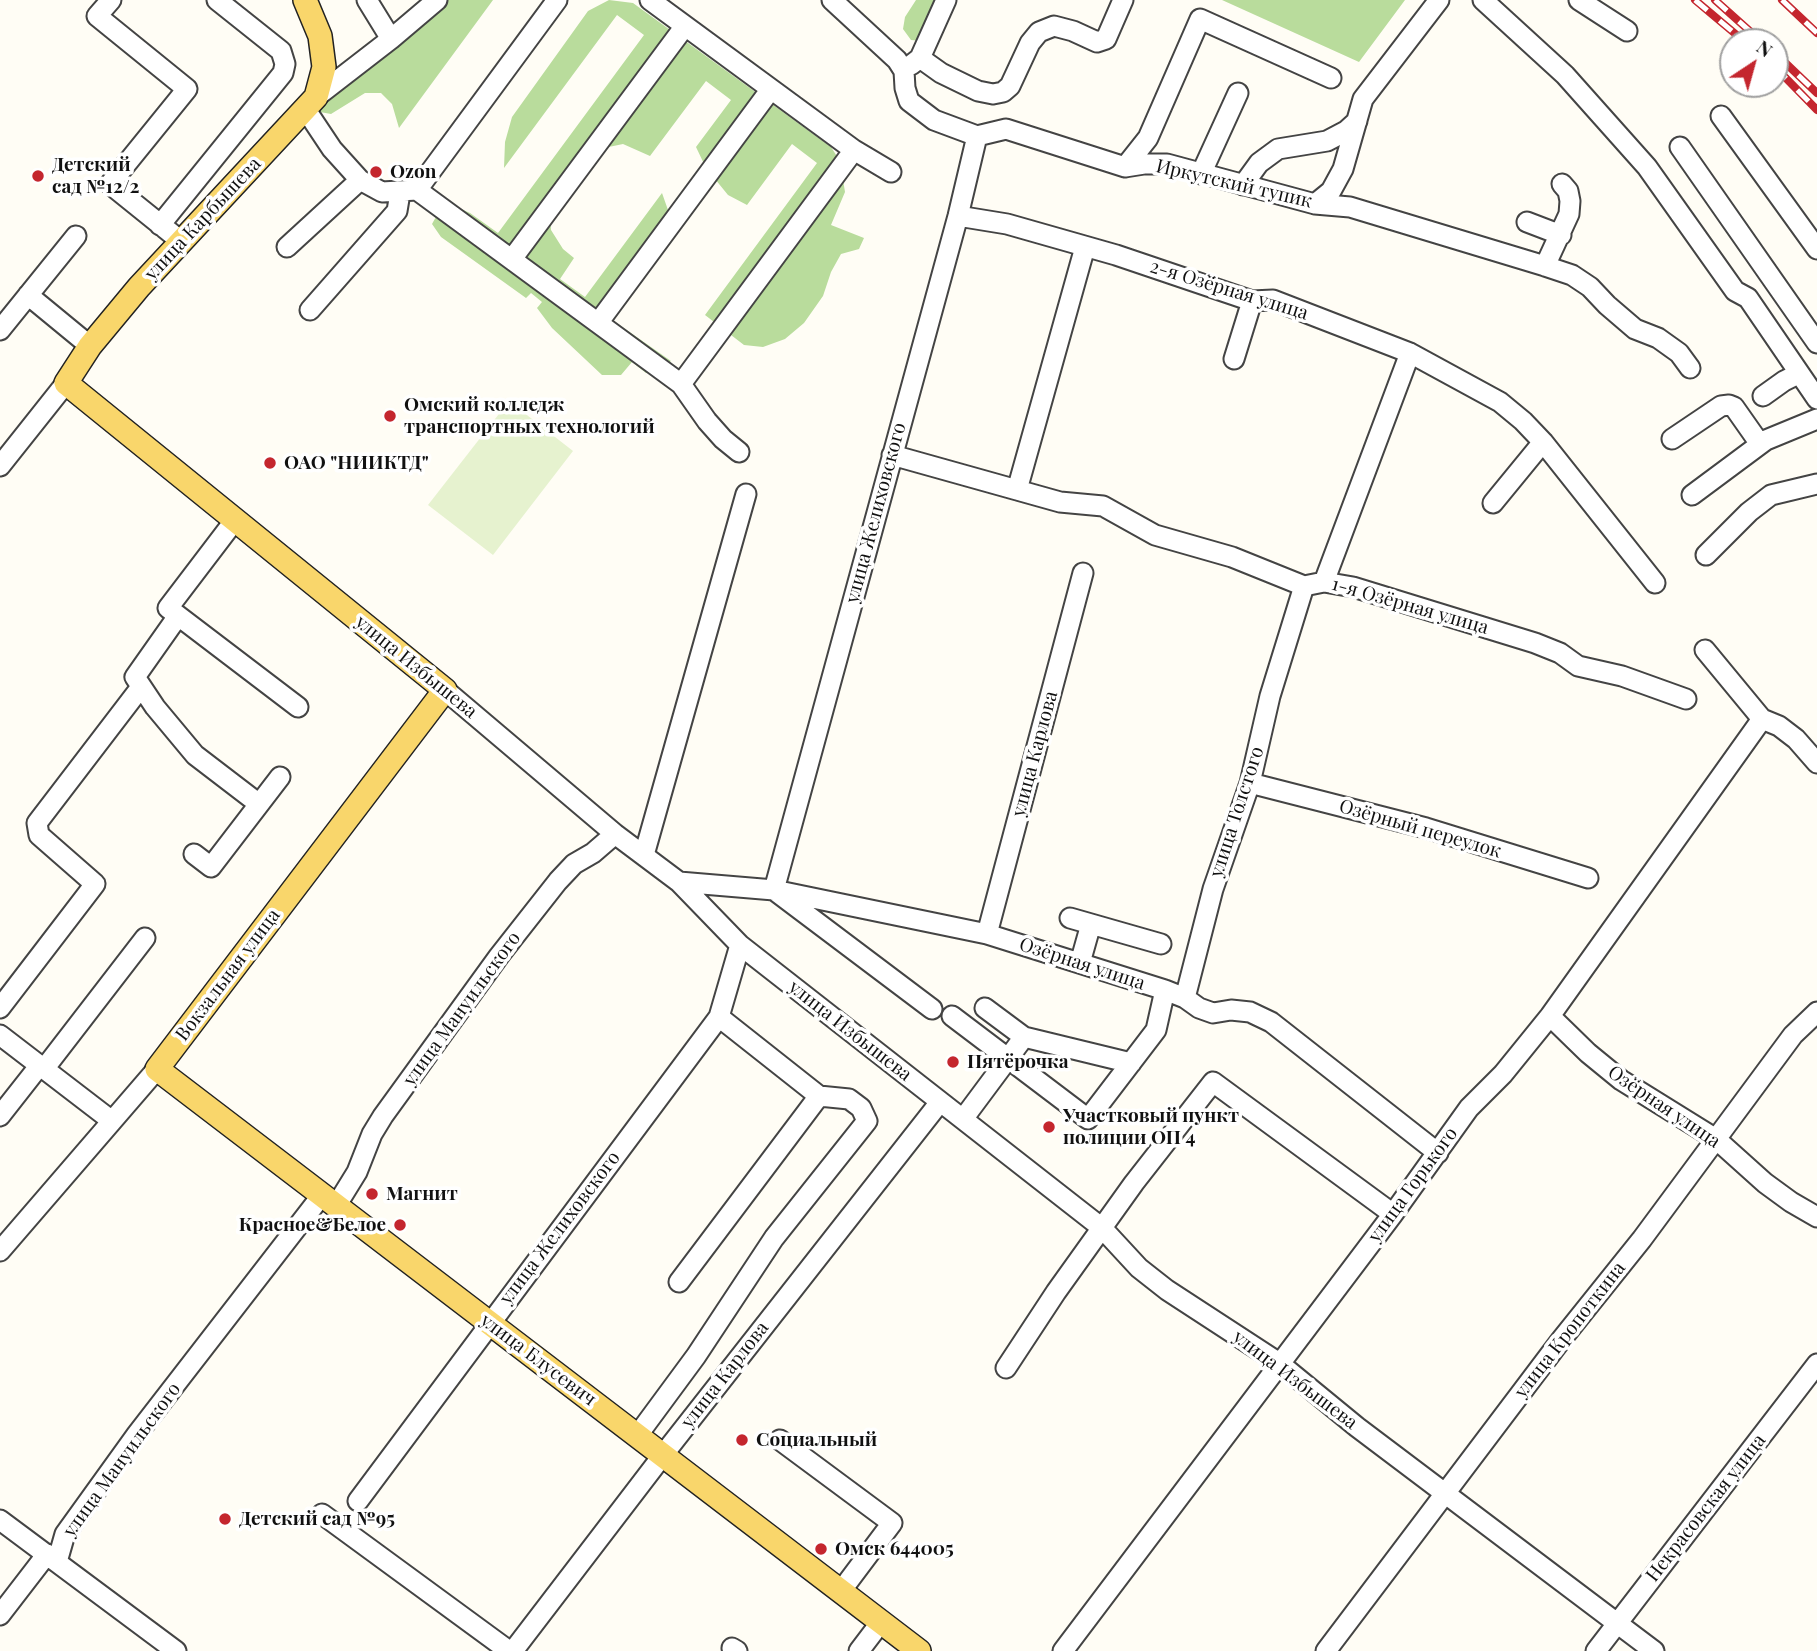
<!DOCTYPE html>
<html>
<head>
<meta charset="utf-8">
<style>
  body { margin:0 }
  #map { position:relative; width:1817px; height:1651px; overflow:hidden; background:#fffdf5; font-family:"Playfair Display",serif }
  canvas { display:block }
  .north { position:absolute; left:1719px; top:28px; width:70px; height:70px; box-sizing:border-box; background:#fff; border:2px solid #a0a0a0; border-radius:50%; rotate:36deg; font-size:19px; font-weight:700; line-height:28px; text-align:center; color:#111 }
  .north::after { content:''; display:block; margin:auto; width:24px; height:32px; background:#c4262e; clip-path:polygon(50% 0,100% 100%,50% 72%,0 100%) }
</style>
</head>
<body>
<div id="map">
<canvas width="1817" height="1651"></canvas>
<div class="north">N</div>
</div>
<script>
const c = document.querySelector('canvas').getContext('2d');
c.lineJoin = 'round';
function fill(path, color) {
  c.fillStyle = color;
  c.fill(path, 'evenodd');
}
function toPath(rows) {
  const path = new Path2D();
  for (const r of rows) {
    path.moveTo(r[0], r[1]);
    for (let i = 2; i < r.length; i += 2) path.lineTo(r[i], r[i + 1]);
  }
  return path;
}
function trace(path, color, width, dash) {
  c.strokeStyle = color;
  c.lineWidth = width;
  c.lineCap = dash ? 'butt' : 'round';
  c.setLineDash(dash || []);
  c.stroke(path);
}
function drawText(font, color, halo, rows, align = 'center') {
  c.font = font + ' "Playfair Display",serif';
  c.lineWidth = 7;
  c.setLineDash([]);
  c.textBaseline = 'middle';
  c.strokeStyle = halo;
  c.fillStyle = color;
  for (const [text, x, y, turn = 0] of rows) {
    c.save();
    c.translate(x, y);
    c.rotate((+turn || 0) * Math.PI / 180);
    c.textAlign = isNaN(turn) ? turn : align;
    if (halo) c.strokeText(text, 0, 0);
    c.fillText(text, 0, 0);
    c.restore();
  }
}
const forest = toPath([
  [442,0,493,0,399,128,392,104,381,93,365,93,331,114,320,112,318,105],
  [609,0,633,3,831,147,840,161,845,192,831,225,864,238,859,249,841,254,831,272,823,296,804,323,785,339,763,347,744,345,705,315,817,163,792,144,747,205,728,195,706,168,696,147,731,100,706,81,650,156,623,144,604,148,550,215,551,230,563,249,574,258,560,279,585,297,662,193,668,210,665,228,611,319,671,361,657,373,646,373,632,362,621,375,602,375,552,328,537,308,542,302,531,293,526,298,441,237,432,224,437,215,450,204,470,213,498,233,644,35,617,15,504,168,505,142,512,117,588,11],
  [916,0,941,0,922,41,911,40,903,29,905,17],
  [1222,0,1405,0,1359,62]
]);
const pitch = toPath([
  [509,401,573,451,493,555,428,505]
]);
const minor = toPath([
  [111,0,97,16,187,89,110,184,182,242],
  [367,0,391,39],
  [832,0,897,60,904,71,905,88,909,101,934,120,977,136,1006,129,1125,167,1144,164,1167,164,1315,204,1350,207,1545,266,1572,275,1590,287,1607,305,1635,329,1658,338,1679,353,1690,368],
  [1483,0,1565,75,1647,167,1735,291,1748,298,1817,399],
  [1579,0,1627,31],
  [920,58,941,73,978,91,993,94,1003,92,1010,86,1030,43,1039,32,1054,26,1073,31,1097,42,1106,39,1123,0],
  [911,65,920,58,946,0],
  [316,97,391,39,437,0],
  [306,110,332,149,360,180,382,192,417,190,681,384,854,150,650,0],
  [1721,116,1817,249],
  [1680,147,1817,343],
  [854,150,891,172],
  [1125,167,1148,138,1200,19,1331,78],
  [1201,174,1238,93],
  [1243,185,1259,163,1278,149,1327,141,1346,131,1357,121],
  [417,190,557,0],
  [1315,204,1331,191,1343,169,1363,99,1439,0],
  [958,216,1007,224,1116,255,1252,301,1273,300,1410,353,1500,402,1523,421,1543,442,1655,583],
  [1527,222,1561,235],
  [160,225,283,73,285,64,281,51,217,0],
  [287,247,360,180],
  [512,259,685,26],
  [1545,266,1569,214,1570,201,1568,191,1562,184],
  [28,295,90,346],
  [310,310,397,211,399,199,397,191],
  [598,323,771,89],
  [0,330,76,236],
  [1234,359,1252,301],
  [681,384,707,421,723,439,739,452],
  [1763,396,1784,381,1794,376,1801,376],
  [1672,439,1721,406,1729,405,1734,407,1760,444],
  [892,455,1060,502,1103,506,1155,535,1232,557,1304,586,1324,582,1353,587,1535,643,1560,653,1578,666,1622,676,1686,699],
  [0,466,66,383],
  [1017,490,1085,247],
  [1692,495,1766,440,1817,419],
  [1493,503,1543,442],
  [235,520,168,608,298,707],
  [1706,555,1749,512,1771,495,1817,484],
  [1324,582,1410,353],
  [178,616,135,677,155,707,195,755,259,804],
  [1705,650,1762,719,1779,726,1796,739,1817,763],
  [445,690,615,834,679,882,740,945,1102,1228,1139,1268,1167,1290,1279,1363,1357,1427,1654,1651],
  [1250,783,1426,828,1588,878],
  [194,854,211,867,280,777],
  [644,855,746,494],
  [679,882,774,890,987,934,1165,990,1185,998,1199,1008,1213,1013,1231,1010,1250,1012,1271,1022,1438,1153],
  [1070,918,1161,944],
  [987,934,1083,573],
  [1080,963,1091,924],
  [1185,998,1213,889,1250,783,1270,696,1304,586],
  [0,1008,95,884,39,835,37,823,141,687],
  [932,1009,774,890,958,216,977,136],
  [952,1016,1088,1119,1156,1030,1165,990],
  [1550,1016,1588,1053,1621,1080,1716,1139,1765,1183,1791,1202,1817,1217],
  [0,1035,112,1121],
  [1024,1037,1131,1063],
  [44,1069,145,938],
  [0,1116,40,1065],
  [963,1119,1024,1037,985,1008],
  [336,1206,357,1172,372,1134,383,1116,499,956,558,881,574,864,593,853,615,834],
  [0,1251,157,1069],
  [679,1282,819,1096],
  [1006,1368,1056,1292,1134,1183,1213,1082,1393,1214],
  [637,1436,696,1356,774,1238,867,1121,861,1108,849,1099,819,1096,719,1017],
  [780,1440,892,1523,841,1591],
  [358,1501,719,1017,740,945],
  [322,1514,509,1651],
  [0,1520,176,1651],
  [57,1562,65,1534,137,1434,322,1195],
  [0,1615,47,1554],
  [732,1648,737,1651],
  [513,1651,663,1455,940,1102],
  [859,1651,881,1622],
  [1063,1651,1393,1214,1469,1108,1503,1074,1550,1016,1762,719],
  [1326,1651,1561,1340,1642,1239,1793,1035,1817,1012],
  [1596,1651,1817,1364]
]);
const major = toPath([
  [305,0,320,36,324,67,316,97,139,287,90,346,66,383,445,690,157,1069,919,1651]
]);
const rail = toPath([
  [1695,0,1745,42],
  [1715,0,1762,42],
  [1782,0,1817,33],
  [1775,53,1817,93],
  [1775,67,1817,110]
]);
const markers = [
  [376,172,7,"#c4262e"],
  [38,176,7,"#c4262e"],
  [390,416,7,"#c4262e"],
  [270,463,7,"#c4262e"],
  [953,1062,7,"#c4262e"],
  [1049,1127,7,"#c4262e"],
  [372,1194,7,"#c4262e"],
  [400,1225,7,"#c4262e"],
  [742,1440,7,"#c4262e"],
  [225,1519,7,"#c4262e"],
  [821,1549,7,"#c4262e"]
];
const poiNames = [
  ["Детский",52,165],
  ["сад №12/2",52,187],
  ["Ozon",390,172],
  ["Омский колледж",404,405],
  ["транспортных технологий",404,427],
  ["ОАО \"НИИКТД\"",284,463],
  ["Пятёрочка",967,1062],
  ["Участковый пункт",1063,1116],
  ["полиции ОП 4",1063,1138],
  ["Магнит",386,1194],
  ["Красное&Белое",386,1225,"right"],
  ["Социальный",756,1440],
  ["Детский сад №95",239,1519],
  ["Омск 644005",835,1549]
];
const streetNames = [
  ["Иркутский тупик",1234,184,13],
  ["улица Карбышева",203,219,-47],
  ["2-я Озёрная улица",1229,290,17],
  ["улица Желиховского",876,513,-75],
  ["1-я Озёрная улица",1410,606,16],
  ["улица Избышева",416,667,39],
  ["улица Карлова",1035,754,-75],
  ["улица Толстого",1237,812,-72],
  ["Озёрный переулок",1420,829,16],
  ["Озёрная улица",1082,964,18],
  ["Вокзальная улица",228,975,-53],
  ["улица Мануильского",462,1009,-54],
  ["улица Избышева",850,1031,38],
  ["Озёрная улица",1664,1107,34],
  ["улица Горького",1413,1185,-54],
  ["улица Желиховского",560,1228,-53],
  ["улица Кропоткина",1570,1330,-52],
  ["улица Блусевич",538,1360,37],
  ["улица Карлова",725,1375,-52],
  ["улица Избышева",1295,1380,37],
  ["улица Мануильского",122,1460,-54],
  ["Некрасовская улица",1706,1508,-52]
];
fill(forest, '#b9dc9c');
fill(pitch, '#e6f2cf');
trace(minor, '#444', 23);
trace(major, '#222', 26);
trace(minor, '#fff', 19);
trace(major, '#f9d66b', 23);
trace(rail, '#c4262e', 8);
trace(rail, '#fff', 5, [16]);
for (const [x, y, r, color] of markers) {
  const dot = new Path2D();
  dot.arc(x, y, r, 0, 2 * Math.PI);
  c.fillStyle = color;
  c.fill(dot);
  trace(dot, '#fff', 2.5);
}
drawText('bold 19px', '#111', '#fff', poiNames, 'left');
drawText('19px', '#111', '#fff', streetNames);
</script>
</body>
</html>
